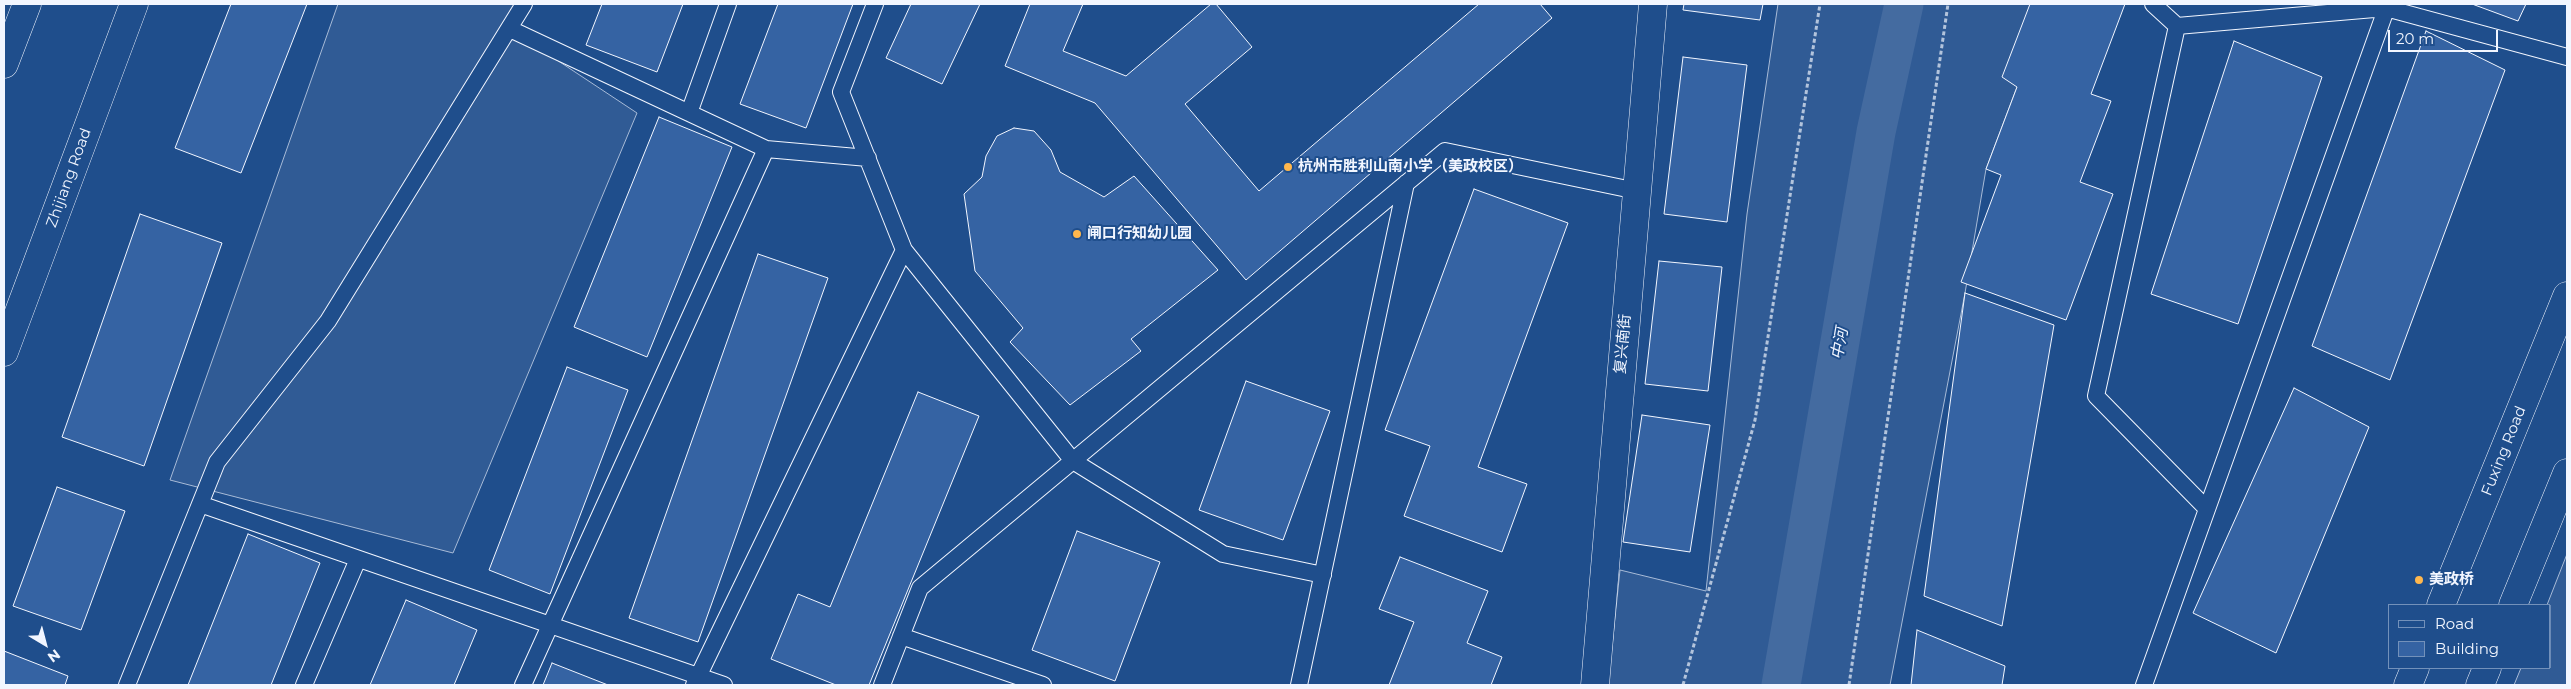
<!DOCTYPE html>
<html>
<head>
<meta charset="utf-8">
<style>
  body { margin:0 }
  #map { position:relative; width:2571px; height:689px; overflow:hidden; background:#1f4e8c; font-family:Montserrat,sans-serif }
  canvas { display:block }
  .frame { position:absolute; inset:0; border:5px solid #f2f6ff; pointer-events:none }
  .legend { position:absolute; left:2388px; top:604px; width:162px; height:65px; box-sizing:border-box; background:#1f4e8c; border:1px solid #7391ba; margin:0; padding:6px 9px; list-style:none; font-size:15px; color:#f2f6ff }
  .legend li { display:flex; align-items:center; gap:10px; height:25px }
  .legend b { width:25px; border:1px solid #7391ba }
  .north { position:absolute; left:20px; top:619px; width:50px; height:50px; -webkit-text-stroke:4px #1f4e8c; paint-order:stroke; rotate:143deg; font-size:14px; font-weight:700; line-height:20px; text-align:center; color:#f2f6ff }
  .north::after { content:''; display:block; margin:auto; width:18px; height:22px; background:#f2f6ff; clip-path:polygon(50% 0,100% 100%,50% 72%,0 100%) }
  .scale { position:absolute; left:2388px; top:30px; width:110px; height:22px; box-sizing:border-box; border:2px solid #f2f6ff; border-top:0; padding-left:6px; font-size:15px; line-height:18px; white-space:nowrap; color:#f2f6ff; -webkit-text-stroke:4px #1f4e8c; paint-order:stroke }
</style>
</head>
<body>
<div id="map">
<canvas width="2571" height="689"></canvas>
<div class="frame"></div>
<ul class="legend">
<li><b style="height:6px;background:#1f4e8c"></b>Road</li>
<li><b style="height:14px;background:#3563a3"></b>Building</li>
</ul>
<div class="north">N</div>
<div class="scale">20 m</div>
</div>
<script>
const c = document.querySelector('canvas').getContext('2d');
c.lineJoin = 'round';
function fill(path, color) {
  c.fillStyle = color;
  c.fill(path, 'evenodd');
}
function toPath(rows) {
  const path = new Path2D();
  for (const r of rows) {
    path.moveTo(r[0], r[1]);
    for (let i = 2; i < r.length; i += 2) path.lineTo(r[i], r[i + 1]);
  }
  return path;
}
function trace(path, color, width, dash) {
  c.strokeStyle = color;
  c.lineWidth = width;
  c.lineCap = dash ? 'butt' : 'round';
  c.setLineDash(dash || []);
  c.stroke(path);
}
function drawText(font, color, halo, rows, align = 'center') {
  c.font = font + ' Montserrat,"Noto Sans SC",sans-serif';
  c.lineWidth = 4;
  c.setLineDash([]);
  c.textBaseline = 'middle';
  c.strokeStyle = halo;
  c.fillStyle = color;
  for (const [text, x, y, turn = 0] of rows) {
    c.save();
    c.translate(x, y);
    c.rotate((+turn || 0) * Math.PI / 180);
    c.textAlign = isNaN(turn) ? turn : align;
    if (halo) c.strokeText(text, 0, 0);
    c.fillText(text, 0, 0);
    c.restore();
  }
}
const built = toPath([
  [338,4,524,4,510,29,637,113,453,553,170,480,338,4],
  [1778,4,1888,4,1832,295,1765,685,1608,685,1620,570,1706,591,1747,214,1778,4],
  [1908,4,2035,4,2017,87,1986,169,1965,293,1890,685,1781,685,1833,384,1908,4],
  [2567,554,2567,685,2514,685,2521,668,2550,668,2550,605,2547,605,2567,554]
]);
const canal = toPath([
  [1781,685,1876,132,1904,4]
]);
const building = toPath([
  [231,4,307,4,241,173,175,148,231,4],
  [602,4,683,4,657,72,586,45,602,4],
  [778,4,853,4,806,128,740,104,778,4],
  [911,4,980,4,942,84,886,58,911,4],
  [1030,4,1083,4,1063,51,1126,76,1211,4,1216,4,1252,47,1185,104,1259,191,1479,4,1540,4,1552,18,1246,280,1095,103,1005,66,1030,4],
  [1684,4,1763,4,1760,20,1683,10,1684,4],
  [2030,4,2125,4,2091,94,2111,101,2080,182,2113,194,2066,320,1961,282,2001,175,1986,169,2017,87,2002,77,2030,4],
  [2472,4,2526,4,2518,21,2472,4],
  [2426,31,2505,70,2390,380,2312,346,2426,31],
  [2234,41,2322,77,2238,324,2151,294,2234,41],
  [1683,57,1747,65,1727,222,1664,214,1683,57],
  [659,117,732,147,647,357,574,327,659,117],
  [1014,128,1034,131,1051,150,1060,172,1104,197,1134,176,1218,270,1131,339,1141,351,1070,405,1010,342,1023,328,975,271,964,194,982,177,986,156,997,136,1014,128],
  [1474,189,1568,223,1478,467,1527,484,1502,552,1404,516,1430,446,1385,430,1474,189],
  [140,214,222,243,144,466,62,437,140,214],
  [758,254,828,278,698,642,629,618,758,254],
  [1659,261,1722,267,1708,391,1645,384,1659,261],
  [1965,293,2054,325,2002,626,1924,596,1965,293],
  [567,367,628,390,550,594,489,570,567,367],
  [1246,381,1330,411,1283,540,1199,510,1246,381],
  [2294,388,2369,427,2276,653,2193,613,2294,388],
  [918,392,979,416,869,685,836,685,771,659,798,594,830,607,918,392],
  [1642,415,1710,425,1690,552,1623,542,1642,415],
  [57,487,125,511,81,630,13,606,57,487],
  [1077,531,1160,562,1115,681,1032,650,1077,531],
  [248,534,320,563,271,685,188,685,248,534],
  [1400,557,1488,591,1467,643,1502,657,1491,685,1389,685,1414,622,1379,609,1400,557],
  [406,600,477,630,454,685,370,685,406,600],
  [1917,630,2005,666,2002,685,1911,685,1917,630],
  [4,651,68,676,65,685,4,685,4,651],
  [552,663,608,685,543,685,552,663]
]);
const path = toPath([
  [1683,685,1755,420,1820,4],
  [1849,685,1948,4]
]);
const service = toPath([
  [875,4,841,92,904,250,1073,461,1223,554,1323,575],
  [2153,4,2177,26,2096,396,2207,509],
  [2177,26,2386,8,2567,57],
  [510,29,766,149,868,158],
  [689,113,728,4],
  [200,504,724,685],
  [901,636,1043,685],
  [127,685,217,462,328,321,524,4],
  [304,685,358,559],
  [523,685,766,149],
  [694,685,904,250],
  [882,685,920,588,1445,151,1637,191],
  [1299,685,1406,183],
  [2144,685,2388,4]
]);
const tertiary = toPath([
  [1595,685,1653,4]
]);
const primary = toPath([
  [4,64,27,4],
  [4,352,134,4],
  [2441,605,2567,296],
  [2513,605,2567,473],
  [2408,685,2415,668],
  [2480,685,2487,668]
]);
const markers = [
  [1288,167,5,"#ffb74d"],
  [1077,234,5,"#ffb74d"],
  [2419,580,5,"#ffb74d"]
];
const poiNames = [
  ["杭州市胜利山南小学（美政校区）",1298,167],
  ["闸口行知幼儿园",1087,234],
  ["美政桥",2429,580]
];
const streetNames = [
  ["Zhijiang Road",69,178,-70],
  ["复兴南街",1623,344,-85],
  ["Fuxing Road",2504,451,-68]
];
const waterNames = [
  ["中河",1840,344,-80]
];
fill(built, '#305b95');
trace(built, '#a8bbd7', 1);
trace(canal, '#446ba0', 39);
fill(building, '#3563a3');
trace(building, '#f2f6ff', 1);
trace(service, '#f2f6ff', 18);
trace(tertiary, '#f2f6ff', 29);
trace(primary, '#f2f6ff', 29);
trace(path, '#b3c4dc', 3, [4, 2.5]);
trace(service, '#1f4e8c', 16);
trace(tertiary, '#1f4e8c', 28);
trace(primary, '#1f4e8c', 28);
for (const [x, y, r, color] of markers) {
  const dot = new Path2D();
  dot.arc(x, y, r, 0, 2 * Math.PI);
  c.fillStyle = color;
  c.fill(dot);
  trace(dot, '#1f4e8c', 2);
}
drawText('bold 15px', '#f2f6ff', '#1f4e8c', poiNames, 'left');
drawText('15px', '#f2f6ff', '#1f4e8c', streetNames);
drawText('italic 16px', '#f2f6ff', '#1f4e8c', waterNames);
</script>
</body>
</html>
